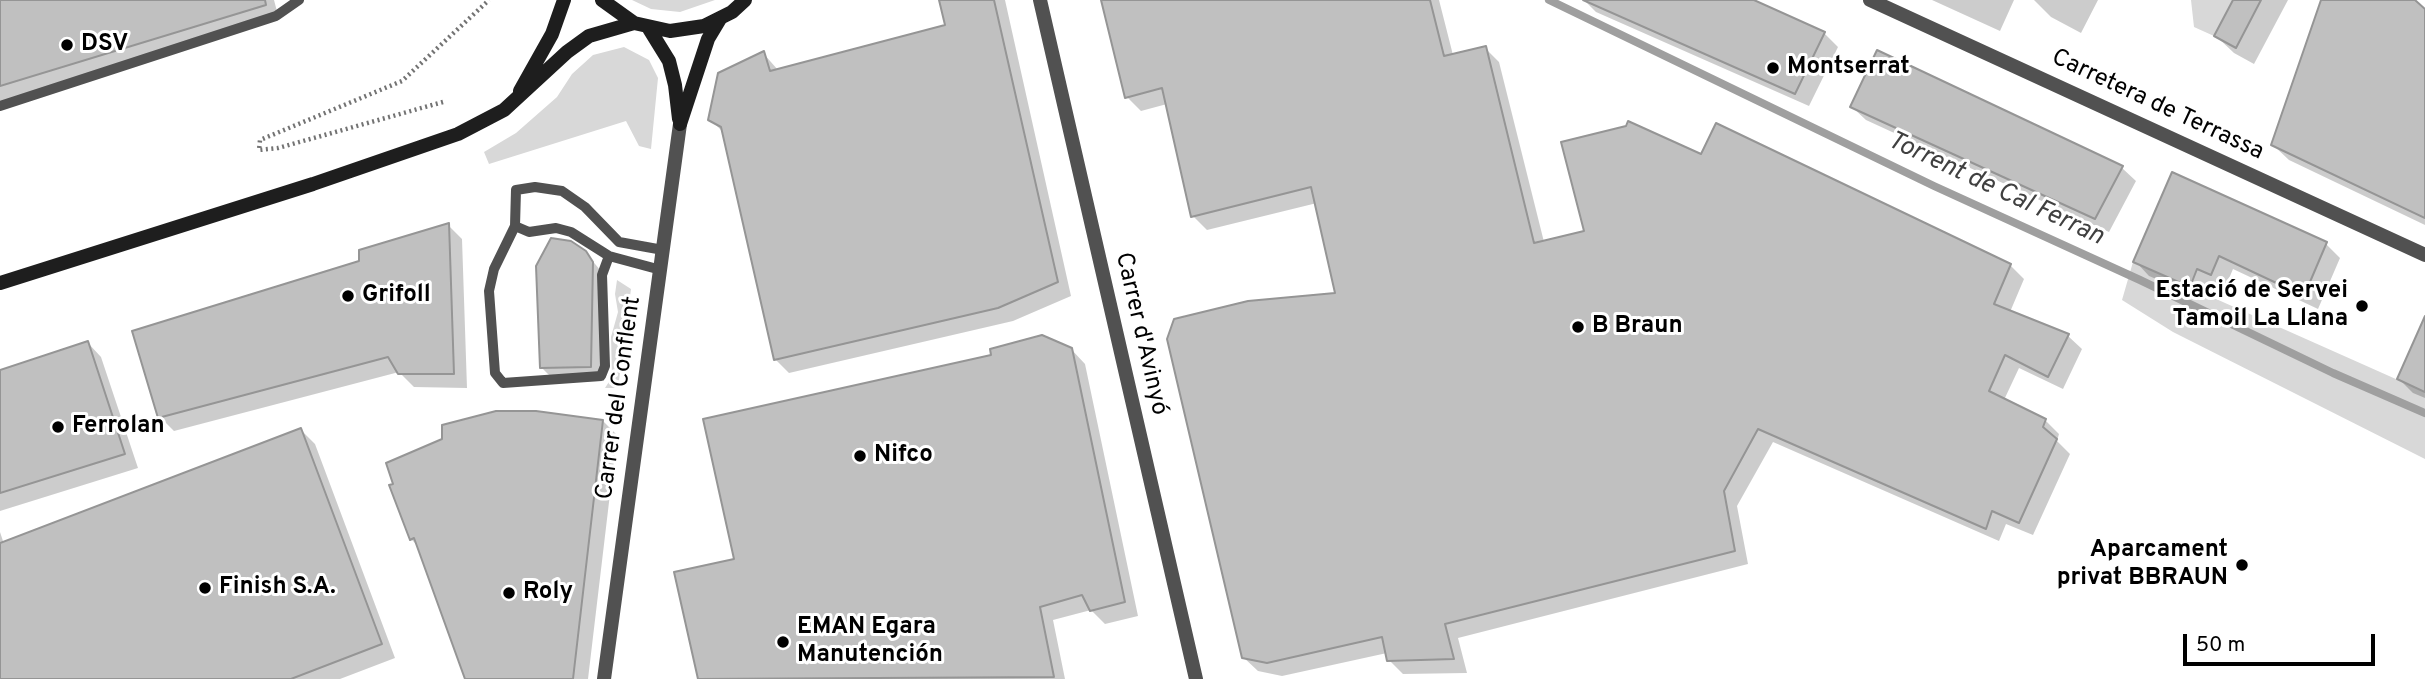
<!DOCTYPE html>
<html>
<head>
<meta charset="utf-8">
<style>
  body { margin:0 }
  #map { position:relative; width:2425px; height:679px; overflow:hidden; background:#fff; font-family:Overpass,sans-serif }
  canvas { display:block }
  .scale { position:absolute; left:2183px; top:634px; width:192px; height:32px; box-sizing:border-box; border:4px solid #000; border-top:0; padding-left:9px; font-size:21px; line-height:24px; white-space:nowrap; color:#000; -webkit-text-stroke:5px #fff; paint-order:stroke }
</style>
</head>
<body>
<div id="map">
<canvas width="2425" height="679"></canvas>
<div class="scale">50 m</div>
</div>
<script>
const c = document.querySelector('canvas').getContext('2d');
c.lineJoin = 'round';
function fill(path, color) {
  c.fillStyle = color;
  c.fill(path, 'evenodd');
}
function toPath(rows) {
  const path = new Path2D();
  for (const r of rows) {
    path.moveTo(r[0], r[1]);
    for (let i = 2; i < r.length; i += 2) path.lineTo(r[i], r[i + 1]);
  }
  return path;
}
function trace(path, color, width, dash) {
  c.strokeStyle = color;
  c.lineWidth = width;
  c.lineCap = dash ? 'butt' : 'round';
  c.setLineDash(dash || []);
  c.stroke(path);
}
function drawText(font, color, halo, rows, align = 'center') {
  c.font = font + ' Overpass,sans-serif';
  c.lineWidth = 6;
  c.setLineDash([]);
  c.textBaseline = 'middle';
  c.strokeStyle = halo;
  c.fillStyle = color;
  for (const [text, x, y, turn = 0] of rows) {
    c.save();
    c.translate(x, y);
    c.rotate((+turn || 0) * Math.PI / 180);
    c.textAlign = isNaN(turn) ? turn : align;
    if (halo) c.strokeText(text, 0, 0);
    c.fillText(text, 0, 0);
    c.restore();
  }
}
const green = toPath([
  [632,0,715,0,680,12,651,9],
  [2191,0,2233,0,2214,36,2194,27],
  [624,47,649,60,658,78,651,149,639,146,626,121,489,164,484,152,516,133,557,97,572,74,593,55],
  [2133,262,2425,392,2425,459,2173,332,2122,300],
  [617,280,631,289,618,388,605,388,612,377,611,337,618,312,615,294]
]);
const shadow = toPath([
  [0,0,274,0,279,19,0,104],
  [941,0,1005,0,1071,296,1013,321,789,373,775,359,724,133,710,119,763,53,778,70,947,26],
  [1103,0,1439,0,1453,55,1485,48,1499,62,1544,242,1586,233,1702,157,2010,265,2024,279,2010,312,2068,336,2082,349,2063,389,2019,368,2004,400,2045,420,2059,434,2057,441,2070,454,2033,535,2006,524,1999,541,1773,442,1737,506,1748,564,1458,638,1467,673,1403,674,1389,660,1387,653,1282,676,1258,671,1243,657,1337,294,1317,203,1207,230,1193,216,1167,104,1141,111,1127,97],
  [1584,0,1750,0,1824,33,1838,47,1809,106,1596,12],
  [1932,0,2014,0,2000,31],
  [2034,0,2098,0,2081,33,2051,17],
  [2235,0,2288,0,2254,64,2234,53,2216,36],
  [2323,0,2414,0,2425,10,2425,225,2289,160,2273,145],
  [1852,107,2122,168,2136,181,2109,232,1866,120],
  [448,225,462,239,467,388,414,387,399,372,174,431,160,417],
  [2326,244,2340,258,2318,309,2233,269,2225,288,2211,282,2204,299,2149,276,2136,262],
  [585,252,606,277,604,381,556,382,542,368],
  [2425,320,2425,398,2413,393,2399,379],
  [88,343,101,357,138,468,0,511,0,372],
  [1071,349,1085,364,1138,616,1105,624,1091,610,1053,620,1065,679,700,679,676,573,737,561],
  [603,421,617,435,588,679,467,679,418,546,411,539],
  [301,430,315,444,395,658,340,679,0,679,0,532,4,544]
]);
const stream = toPath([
  [1549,0,1934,186,2140,280,2333,373,2425,413]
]);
const building = toPath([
  [0,0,265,0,266,5,0,86,0,0],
  [939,0,994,0,1058,282,998,308,774,360,721,127,708,120,718,73,764,51,770,71,945,25,939,0],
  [1101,0,1430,0,1444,56,1486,46,1534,243,1584,231,1561,142,1626,126,1628,121,1701,154,1716,123,2011,264,1994,304,2069,334,2048,377,2005,355,1989,391,2046,419,2043,427,2057,439,2019,523,1992,511,1986,529,1758,429,1724,491,1735,551,1445,624,1454,659,1387,661,1382,637,1267,663,1242,658,1167,339,1174,319,1248,301,1335,293,1311,187,1191,217,1162,88,1125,98,1101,0],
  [1583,0,1754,0,1825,32,1795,94,1583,0],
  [2233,0,2261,0,2236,48,2214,36,2233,0],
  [2321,0,2415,0,2425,9,2425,218,2271,145,2321,0],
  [1877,50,2123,166,2095,219,1850,107,1877,50],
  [2172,172,2327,242,2304,296,2219,256,2211,275,2197,269,2190,287,2133,262,2172,172],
  [449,223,454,374,398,374,388,357,158,418,132,331,359,261,359,250,449,223],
  [551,238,571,241,586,251,593,262,591,367,540,368,536,266,551,238],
  [2425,316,2425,392,2397,379,2425,316],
  [1042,335,1072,348,1125,602,1090,611,1082,595,1040,607,1054,677,698,679,674,572,734,559,703,419,991,355,990,349,1042,335],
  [88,341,125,454,0,493,0,370,88,341],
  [496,411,536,411,603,420,573,679,465,679,414,538,410,540,389,485,393,484,386,463,442,439,442,425,496,411],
  [301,428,382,644,291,679,0,679,0,543,301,428]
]);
const path = toPath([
  [443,102,278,148,259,150,260,140,402,81,489,0]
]);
const service = toPath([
  [0,106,276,16,299,0],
  [515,226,494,269,489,291,495,373,503,383,601,376,605,366,602,275,609,256],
  [661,270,609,256,571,232,556,228,529,232,515,226,516,190,535,187,562,191,585,207,619,242,663,250]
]);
const minor = toPath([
  [1040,0,1196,679],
  [604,679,680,124]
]);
const tertiary = toPath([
  [1870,0,2425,255]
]);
const secondary = toPath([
  [602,0,634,23,670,31,704,26,732,12,745,0],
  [648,27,669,61,675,85,679,119],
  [520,91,552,34,564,0],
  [680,124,708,39,720,19],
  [0,283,313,184,458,134,504,110,567,52,589,36,634,23]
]);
const markers = [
  [67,45,7,"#000"],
  [1773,68,7,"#000"],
  [348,296,7,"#000"],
  [2362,306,7,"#000"],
  [1578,327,7,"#000"],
  [58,427,7,"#000"],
  [860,456,7,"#000"],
  [2242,565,7,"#000"],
  [205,588,7,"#000"],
  [509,593,7,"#000"],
  [783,642,7,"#000"]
];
const poiNames = [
  ["DSV",81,45],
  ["Montserrat",1787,68],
  ["Estació de Servei",2348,292,"right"],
  ["Tamoil La Llana",2348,320,"right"],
  ["Grifoll",362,296],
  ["B Braun",1592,327],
  ["Ferrolan",72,427],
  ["Nifco",874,456],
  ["Aparcament",2228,551,"right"],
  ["privat BBRAUN",2228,579,"right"],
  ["Finish S.A.",219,588],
  ["Roly",523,593],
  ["EMAN Egara",797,628],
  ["Manutención",797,656]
];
const streetNames = [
  ["Carretera de Terrassa",2157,106,25],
  ["Carrer d'Avinyó",1140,334,77],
  ["Carrer del Conflent",620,398,-82]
];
const waterNames = [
  ["Torrent de Cal Ferran",1995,190,25]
];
fill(green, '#d8d8d8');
fill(shadow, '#0003');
trace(stream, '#9f9f9f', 8);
fill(building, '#c0c0c0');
trace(building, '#959595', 2);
trace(path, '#737373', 4.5, [2, 3.5]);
trace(service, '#515151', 10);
trace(minor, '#515151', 14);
trace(tertiary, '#515151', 14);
trace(secondary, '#1e1e1e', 14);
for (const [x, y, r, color] of markers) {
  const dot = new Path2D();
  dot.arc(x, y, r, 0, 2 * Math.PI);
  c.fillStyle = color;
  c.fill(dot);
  trace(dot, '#fff', 2.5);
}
drawText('bold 24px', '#000', '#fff', poiNames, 'left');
drawText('24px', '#000', '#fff', streetNames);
drawText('italic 26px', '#404040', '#fff', waterNames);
</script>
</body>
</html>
